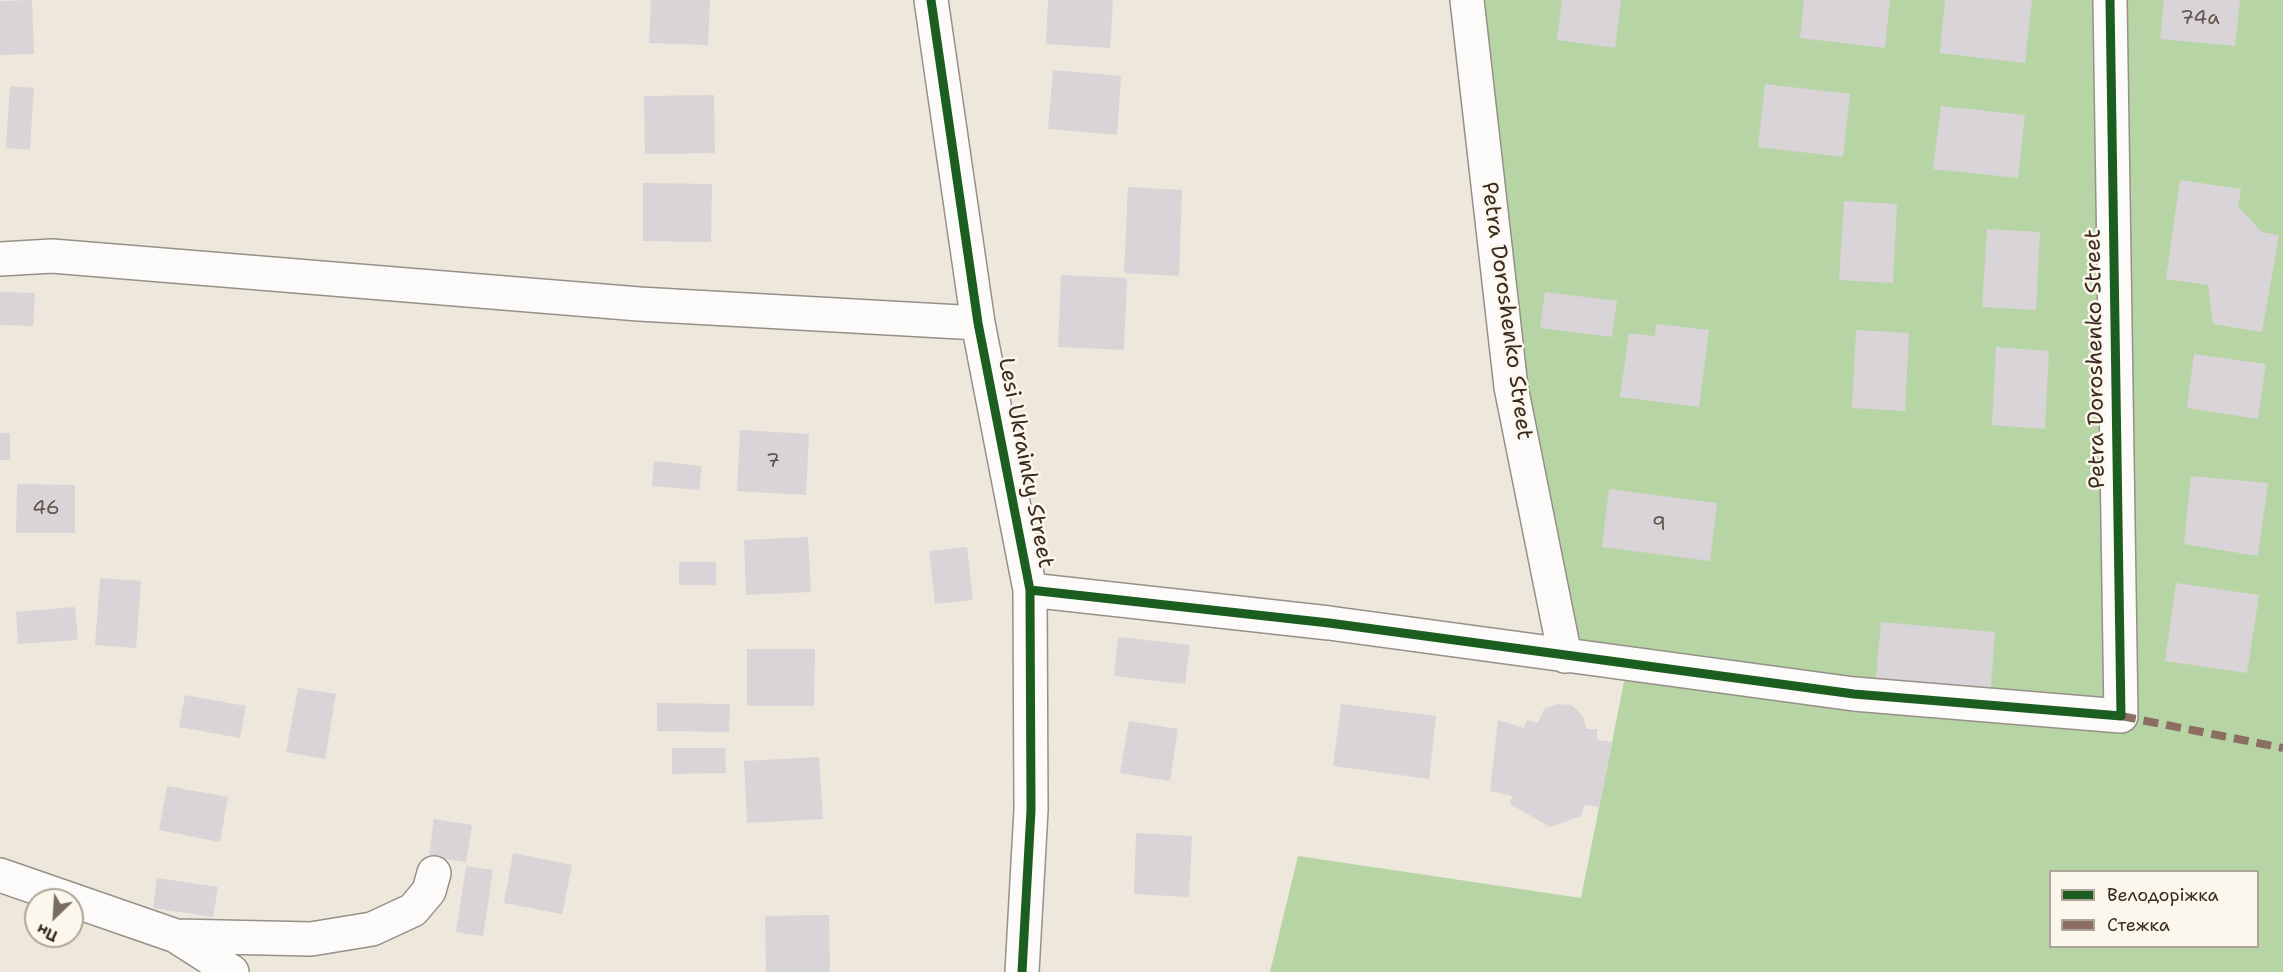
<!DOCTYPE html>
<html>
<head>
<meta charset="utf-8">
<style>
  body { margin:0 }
  #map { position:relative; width:2283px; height:972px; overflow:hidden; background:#ede7dc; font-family:"Shantell Sans",sans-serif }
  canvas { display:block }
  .legend { position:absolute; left:2049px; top:870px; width:210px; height:78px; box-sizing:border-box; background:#fbf7ec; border:2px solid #aea59a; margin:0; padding:8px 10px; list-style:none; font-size:18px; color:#3b2a1e }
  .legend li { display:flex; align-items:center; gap:12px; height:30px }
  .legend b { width:30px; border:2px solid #aea59a }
  .north { position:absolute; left:24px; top:888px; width:60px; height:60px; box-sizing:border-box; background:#fbf7ec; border:2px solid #aea59a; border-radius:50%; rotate:205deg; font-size:16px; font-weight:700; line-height:24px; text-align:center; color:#3b2a1e }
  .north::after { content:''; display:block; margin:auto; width:21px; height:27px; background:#796c60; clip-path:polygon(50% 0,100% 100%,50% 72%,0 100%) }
</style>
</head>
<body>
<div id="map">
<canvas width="2283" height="972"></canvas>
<ul class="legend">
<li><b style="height:8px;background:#1b5e20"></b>Велодоріжка</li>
<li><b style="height:8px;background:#8d6e63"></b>Стежка</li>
</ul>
<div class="north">Пн</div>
</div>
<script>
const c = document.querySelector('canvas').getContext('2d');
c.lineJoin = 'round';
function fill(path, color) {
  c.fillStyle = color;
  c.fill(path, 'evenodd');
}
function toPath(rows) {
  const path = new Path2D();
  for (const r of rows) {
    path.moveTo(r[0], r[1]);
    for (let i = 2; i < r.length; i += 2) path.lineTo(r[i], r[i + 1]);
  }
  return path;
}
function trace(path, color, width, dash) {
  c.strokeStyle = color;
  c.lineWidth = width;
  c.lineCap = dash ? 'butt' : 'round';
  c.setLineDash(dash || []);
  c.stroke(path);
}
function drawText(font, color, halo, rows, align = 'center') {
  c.font = font + ' "Shantell Sans",sans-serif';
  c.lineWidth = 5;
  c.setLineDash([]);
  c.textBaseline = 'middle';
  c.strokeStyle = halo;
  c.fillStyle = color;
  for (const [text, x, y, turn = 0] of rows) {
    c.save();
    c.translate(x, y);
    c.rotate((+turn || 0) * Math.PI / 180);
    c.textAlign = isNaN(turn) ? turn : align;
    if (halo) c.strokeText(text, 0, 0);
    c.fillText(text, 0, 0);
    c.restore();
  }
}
const green = toPath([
  [1467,0,2283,0,2283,972,1270,972,1298,856,1581,898,1626,672,1565,656],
  [2050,872,2258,872,2258,946,2050,946]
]);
const building = toPath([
  [32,0,34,54,0,55,0,1],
  [651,0,710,0,708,45,649,43],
  [1048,0,1113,0,1110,48,1046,44],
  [1562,0,1621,0,1615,48,1557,40],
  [1804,0,1890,0,1885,48,1800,38],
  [1945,0,2032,0,2025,63,1940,53],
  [2164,0,2240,0,2235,46,2160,39],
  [1053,70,1121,76,1117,135,1048,129],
  [1765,84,1850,94,1843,157,1758,147],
  [10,86,34,88,30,150,6,148],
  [714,95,715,153,645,154,644,96],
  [1941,106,2025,115,2018,178,1933,169],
  [2180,180,2241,189,2238,207,2262,232,2279,235,2262,332,2213,324,2208,285,2166,279],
  [643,183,712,184,711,242,643,241],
  [1128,187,1182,190,1179,276,1124,273],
  [1844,201,1897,204,1893,283,1839,280],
  [1987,229,2040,232,2036,310,1982,307],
  [1061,275,1127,278,1124,350,1058,347],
  [0,292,35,293,33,326,0,325],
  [1545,292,1617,301,1612,337,1540,328],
  [1656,324,1709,330,1699,407,1620,397,1629,333,1655,336],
  [1856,330,1909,333,1905,411,1852,408],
  [1996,347,2049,351,2045,429,1992,425],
  [2194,354,2266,364,2258,419,2187,408],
  [740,430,809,434,806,495,737,491],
  [0,433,10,433,10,460,0,460],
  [654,461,702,466,699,490,652,486],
  [2191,476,2268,483,2258,556,2184,544],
  [17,484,75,485,75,533,16,533],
  [1609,489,1717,503,1710,561,1602,547],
  [808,537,811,592,746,595,744,540],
  [967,547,973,600,935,604,929,551],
  [679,562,716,562,716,585,679,585],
  [100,578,141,581,136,648,95,645],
  [2176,583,2259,595,2247,673,2165,661],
  [75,607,78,640,18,644,16,612],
  [1881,622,1995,632,1990,699,1875,689],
  [1118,637,1190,645,1185,684,1114,676],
  [747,649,815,649,814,706,747,706],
  [298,688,336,694,325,759,286,752],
  [185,695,246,706,240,738,179,727],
  [657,703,730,704,729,732,657,731],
  [1341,704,1436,716,1429,779,1333,766],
  [1557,704,1572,705,1583,717,1587,729,1597,729,1597,740,1612,742,1599,807,1585,805,1581,816,1550,827,1510,804,1512,796,1490,791,1498,720,1524,728,1527,720,1538,723,1544,709],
  [1129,721,1178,729,1170,781,1120,773],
  [672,748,725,748,726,773,672,774],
  [819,757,823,819,747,823,744,761],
  [167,786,228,797,220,842,159,830],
  [434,819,472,825,466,862,429,856],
  [1136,833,1192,836,1189,897,1134,894],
  [513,853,572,865,562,914,504,903],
  [466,866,493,870,483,936,456,932],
  [157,878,218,887,213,917,153,908],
  [829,915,830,972,766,972,765,916]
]);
const minor = toPath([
  [931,0,978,323,1030,590,1031,810,1022,972],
  [1467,0,1511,387,1565,656],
  [0,259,52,256,639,304,978,323],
  [1030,590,1329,623,1854,694,2121,716,2110,0],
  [0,875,176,936,232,972],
  [176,936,311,939,372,929,413,910,429,891,434,873]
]);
const quiet = toPath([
  [2121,716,2283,748]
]);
const cycleway = toPath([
  [931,0,978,323,1030,590,1031,810,1022,972],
  [1030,590,1329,623,1854,694,2121,716,2110,0]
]);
const numberNames = [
  ["74а",2200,19],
  ["7",773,462],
  ["46",46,509],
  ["9",1659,525]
];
const streetNames = [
  ["Petra Doroshenko Street",1506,311,82],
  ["Petra Doroshenko Street",2096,359,-91],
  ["Lesi Ukrainky Street",1025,463,79]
];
fill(green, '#b7d4a5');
fill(building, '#d9d4d8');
trace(minor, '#959088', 36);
trace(minor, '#fcfbfa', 33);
trace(quiet, '#8d6e63', 8, [15, 8]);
trace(cycleway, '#1b5e20', 9);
drawText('20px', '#62544c', null, numberNames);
drawText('22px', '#3b2a1e', '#fbf7ec', streetNames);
</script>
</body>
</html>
